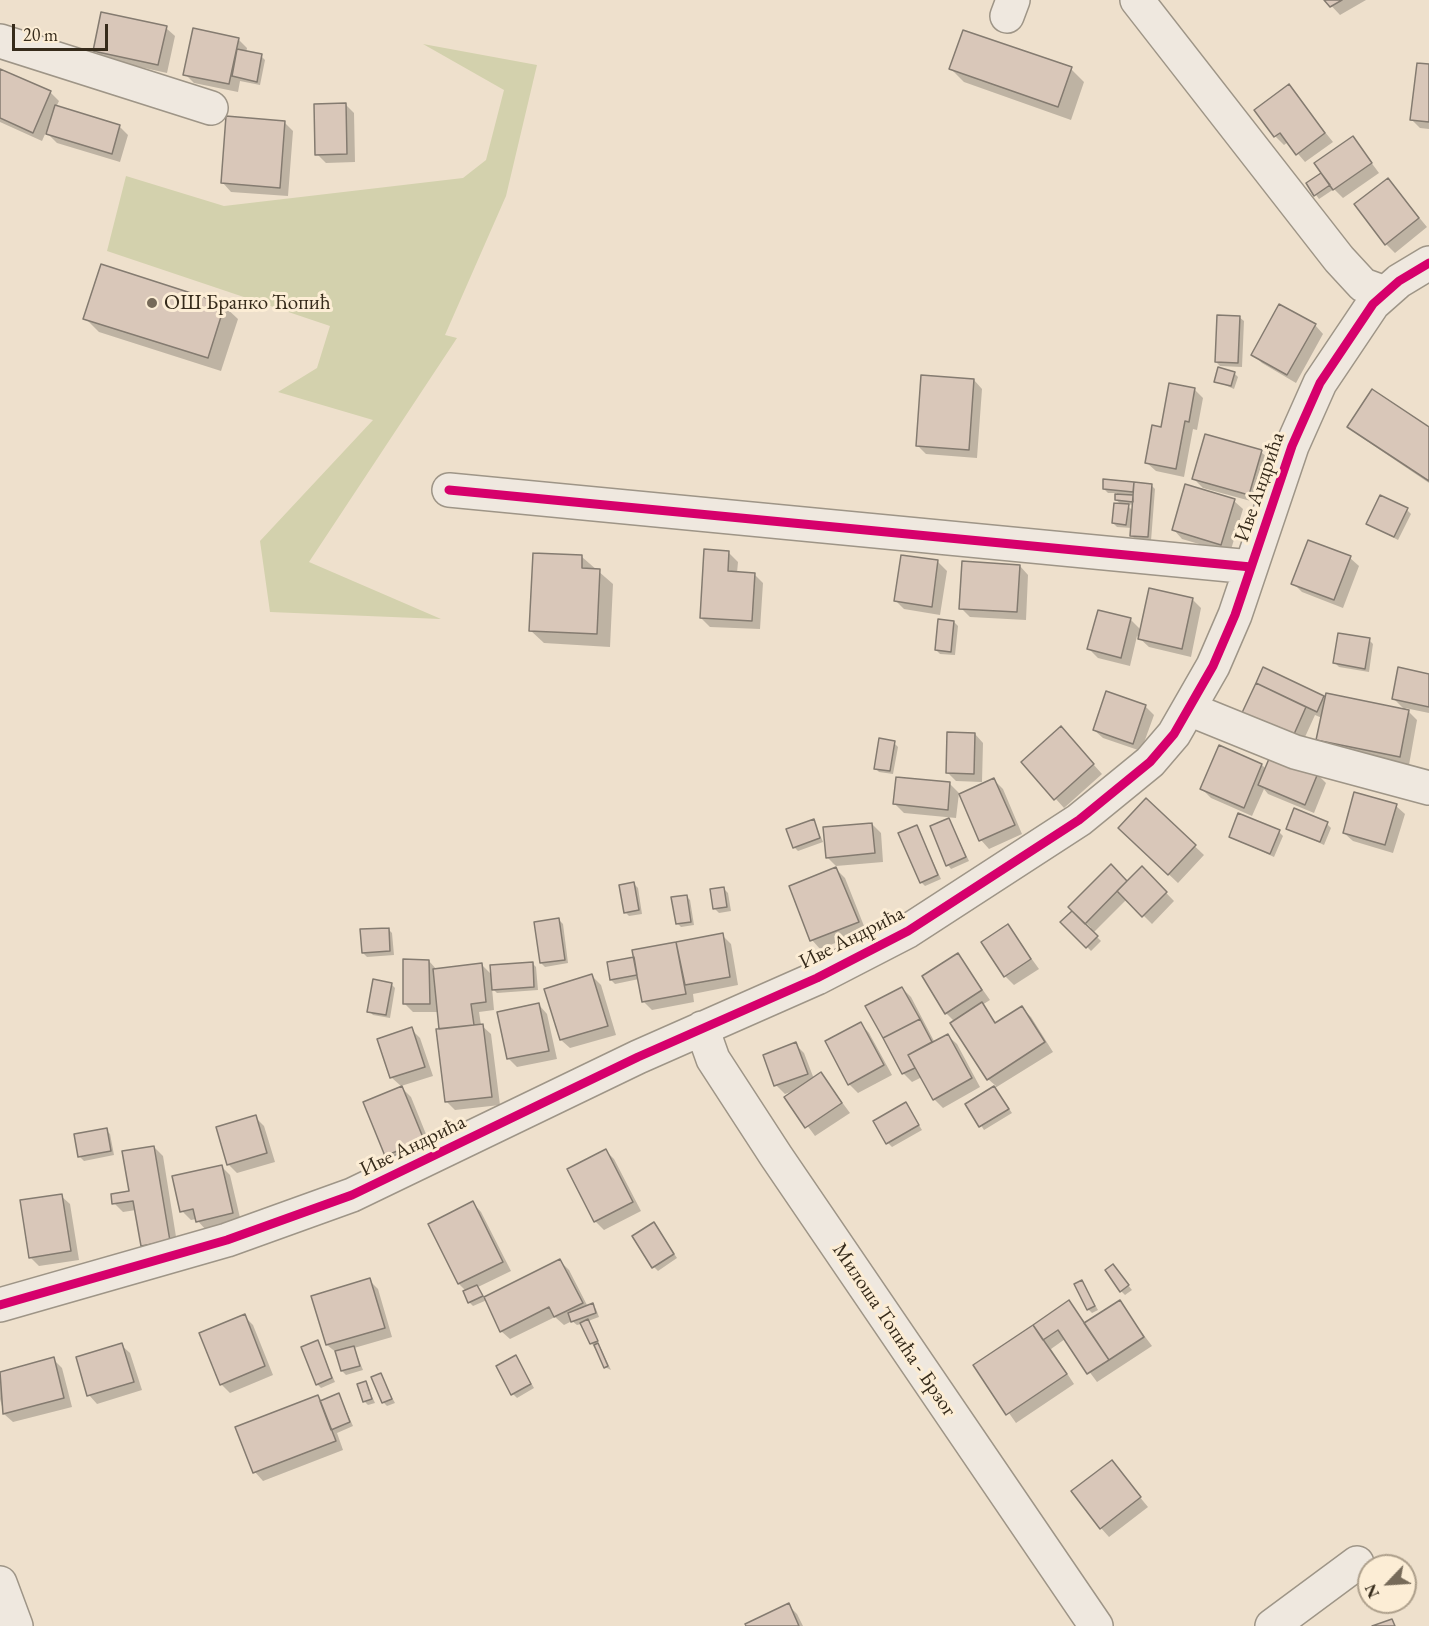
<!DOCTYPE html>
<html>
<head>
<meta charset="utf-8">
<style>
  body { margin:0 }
  #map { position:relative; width:1429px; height:1626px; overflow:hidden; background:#eee0cc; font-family:"EB Garamond",serif }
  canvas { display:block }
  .north { position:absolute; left:1357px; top:1554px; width:60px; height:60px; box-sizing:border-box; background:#fcedd5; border:2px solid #ad9f8b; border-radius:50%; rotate:245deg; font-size:16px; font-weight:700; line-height:24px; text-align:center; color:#362b1b }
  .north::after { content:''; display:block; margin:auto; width:21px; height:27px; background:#766a59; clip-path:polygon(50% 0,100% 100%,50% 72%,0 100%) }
  .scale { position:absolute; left:12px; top:24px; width:96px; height:27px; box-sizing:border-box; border:3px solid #362b1b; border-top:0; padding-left:8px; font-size:18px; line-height:21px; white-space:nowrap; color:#362b1b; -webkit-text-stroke:4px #fcedd5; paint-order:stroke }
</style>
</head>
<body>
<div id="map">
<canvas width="1429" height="1626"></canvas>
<div class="north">N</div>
<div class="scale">20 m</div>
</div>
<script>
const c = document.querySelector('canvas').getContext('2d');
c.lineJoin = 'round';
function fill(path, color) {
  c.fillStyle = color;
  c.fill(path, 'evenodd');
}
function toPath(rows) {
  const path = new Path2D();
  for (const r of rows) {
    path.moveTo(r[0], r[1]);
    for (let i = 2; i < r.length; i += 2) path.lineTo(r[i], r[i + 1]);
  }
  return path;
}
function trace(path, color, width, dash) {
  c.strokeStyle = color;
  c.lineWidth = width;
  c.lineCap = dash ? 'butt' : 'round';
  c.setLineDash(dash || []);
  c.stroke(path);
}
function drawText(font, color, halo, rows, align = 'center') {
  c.font = font + ' "EB Garamond",serif';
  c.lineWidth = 6;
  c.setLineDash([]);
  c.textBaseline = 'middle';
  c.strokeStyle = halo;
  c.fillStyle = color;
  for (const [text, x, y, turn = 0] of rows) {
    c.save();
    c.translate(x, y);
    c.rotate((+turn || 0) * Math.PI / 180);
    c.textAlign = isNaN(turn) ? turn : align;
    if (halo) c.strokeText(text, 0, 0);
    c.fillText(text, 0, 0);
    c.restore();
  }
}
const green = toPath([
  [423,44,537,65,506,196,445,335,457,338,309,562,441,619,270,612,260,541,373,420,278,392,317,368,330,326,107,251,126,176,224,206,463,178,486,160,504,90]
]);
const shadow = toPath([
  [1326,0,1366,0,1340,15],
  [166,28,175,36,167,73,104,59,95,50],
  [238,39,247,48,246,53,261,56,265,60,260,85,240,81,238,92,194,83,185,74],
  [1429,66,1429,129,1420,128,1411,119],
  [951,69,1071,69,1084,82,1071,120,964,82],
  [0,70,50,92,59,101,56,107,119,126,128,135,120,162,57,143,46,132,42,141,0,122],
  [1288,86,1333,142,1305,162,1288,142,1284,145,1275,136],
  [346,105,354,113,355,162,326,163,317,154],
  [284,122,293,131,288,196,231,192,223,183],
  [1353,138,1379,173,1343,198,1334,189,1319,199,1308,184,1323,173],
  [1388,180,1427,227,1395,253,1386,244],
  [224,306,238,319,221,371,99,332,85,318],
  [1239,317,1244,321,1242,367,1220,366,1216,362],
  [1315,325,1323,334,1296,383,1262,363,1253,354],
  [1234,373,1238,377,1234,389,1216,381],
  [974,380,982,389,977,458,926,454,917,445],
  [1194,389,1203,398,1197,430,1193,429,1184,477,1156,471,1147,463,1163,428],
  [1349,427,1429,429,1429,483,1358,435],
  [1261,452,1270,460,1258,503,1203,488,1194,479],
  [1105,481,1151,485,1155,489,1151,541,1135,539,1131,535,1132,528,1117,527,1113,523,1122,505,1116,500,1117,493,1108,493,1104,489],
  [1126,504,1134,505,1133,511],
  [1234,501,1243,509,1230,553,1182,539,1174,530],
  [1407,510,1411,514,1398,540,1368,524],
  [729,553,738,562,737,573,754,574,763,583,760,629,710,627,701,618],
  [582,557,613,584,610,647,544,643,530,630],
  [1350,558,1359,566,1343,608,1302,592,1293,583],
  [938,562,947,571,940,615,904,609,895,600],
  [1020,566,1028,575,1026,620,970,617,961,608],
  [1192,599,1201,608,1191,657,1149,647,1137,636,1130,666,1098,658,1089,649,1099,611,1131,620,1142,631],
  [954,622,958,626,955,655,940,654,936,650],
  [1369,640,1373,644,1369,672,1339,667,1335,663],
  [1264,669,1326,700,1406,711,1394,699,1429,675,1429,713,1405,708,1417,720,1409,765,1327,748,1318,739,1322,718,1315,715,1300,748,1242,716],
  [1145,706,1154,715,1141,751,1103,738,1094,730],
  [975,734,983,743,982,782,956,781,947,772],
  [1069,737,1102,774,1064,808,1023,762],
  [894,743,898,747,893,774,879,772,875,768],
  [1262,765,1266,769,1317,774,1326,783,1314,813,1268,794,1264,789,1252,816,1211,798,1202,789],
  [994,780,1003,789,1022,834,989,849,981,840],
  [950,784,959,793,956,818,904,813,895,804],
  [1146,800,1204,855,1178,883,1128,836],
  [1396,806,1405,814,1393,853,1353,841,1344,833],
  [949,820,969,861,951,869,948,865],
  [814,821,823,842,798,851,794,847],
  [872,824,881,833,883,862,836,866,827,857],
  [1327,824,1331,828,1324,845,1288,828],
  [917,827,941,879,925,886,921,882],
  [1279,832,1283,836,1274,857,1231,837],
  [1142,868,1174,901,1152,924,1127,899,1093,933,1101,941,1091,951,1063,922,1089,930,1091,928,1070,907,1127,883],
  [836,869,845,878,866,931,820,949,812,940,791,887],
  [634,884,638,888,642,914,629,916,625,912],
  [724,889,728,893,731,911,719,913,715,909],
  [686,896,690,900,694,925,681,927,677,923],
  [559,920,563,924,568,963,545,967,541,963],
  [1008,926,1039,969,1014,985,1005,976],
  [388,929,392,933,394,955,367,957,363,953],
  [722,935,731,944,738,985,693,994,694,1002,652,1010,643,1001,639,979,615,984,611,980,635,958,634,951],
  [958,955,990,1000,982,1005,997,1024,1022,1008,1031,1017,1053,1052,995,1088,1012,1113,984,1130,967,1104,996,1086,988,1079,955,1022,946,1013],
  [429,961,437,970,481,964,492,975,532,963,536,967,538,990,497,993,492,988,494,1010,479,1012,481,1025,491,1034,500,1105,455,1110,446,1101,438,1012,413,1012,404,1003],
  [592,976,601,985,616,1035,570,1048,561,1040],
  [391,984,395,988,390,1018,373,1015,369,1011],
  [902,988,911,997,935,1043,948,1036,957,1044,980,1087,943,1108,934,1099,922,1077,912,1082,904,1074,867,1007],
  [539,1005,547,1014,557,1059,517,1067,508,1058],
  [861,1024,869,1033,892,1075,858,1093,849,1084],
  [411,1029,420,1038,433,1076,401,1086,392,1078,379,1040],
  [795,1044,804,1053,814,1079,821,1074,850,1113,815,1136,786,1097,793,1091,785,1094,776,1085,765,1055],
  [402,1088,411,1097,432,1149,395,1164,386,1155],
  [906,1104,922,1130,892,1147,888,1143],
  [255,1117,264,1126,275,1162,237,1173,228,1164],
  [106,1130,110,1134,114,1155,84,1161,80,1157],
  [154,1147,163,1156,178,1249,152,1254,143,1245,136,1210,123,1212,114,1203,131,1192],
  [605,1150,614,1159,641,1211,604,1230,595,1221],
  [221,1166,230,1175,241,1222,206,1230,196,1219,191,1220,182,1211],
  [61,1196,70,1204,79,1260,39,1266,30,1257],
  [473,1203,481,1212,511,1271,478,1287,484,1298,560,1261,569,1270,588,1307,592,1305,596,1309,599,1317,588,1321,611,1370,605,1367,581,1324,577,1325,572,1321,564,1325,555,1317,510,1339,501,1331,487,1300,473,1306,469,1302,466,1291,459,1284],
  [657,1228,677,1258,658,1271,654,1267],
  [1113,1266,1132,1290,1125,1295,1121,1291],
  [369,1280,378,1289,392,1337,354,1348,363,1370,346,1375,342,1371,337,1353,327,1345],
  [1082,1282,1098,1310,1092,1313,1088,1309],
  [1069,1302,1086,1324,1119,1302,1152,1346,1097,1382,1065,1339,1051,1349,1074,1384,1016,1423,975,1365],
  [244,1316,253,1325,273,1375,230,1393,221,1384],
  [317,1342,335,1382,321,1388,317,1384],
  [121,1345,130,1353,142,1390,97,1404,89,1395],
  [516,1357,534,1388,517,1398,513,1394],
  [53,1359,62,1368,72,1407,13,1422,4,1414,0,1399,0,1373],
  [380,1375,395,1403,387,1406,383,1402],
  [366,1383,375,1403,368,1405,364,1401],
  [339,1395,353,1426,337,1433,343,1450,263,1481,255,1472,317,1396,322,1402],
  [1111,1462,1148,1507,1109,1537,1101,1528],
  [788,1605,797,1614,803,1626,748,1626]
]);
const building = toPath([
  [1324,0,1342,0,1330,7,1324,0],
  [101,12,167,26,158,65,93,51,101,12],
  [193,28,239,38,229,84,183,75,193,28],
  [963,30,1072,67,1058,107,949,69,963,30],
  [237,49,262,54,257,82,232,76,237,49],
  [1417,63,1429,64,1429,122,1410,120,1417,63],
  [0,69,51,91,33,133,0,118,0,69],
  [1289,84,1325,133,1296,155,1280,133,1274,137,1254,110,1289,84],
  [346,103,347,154,315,155,314,104,346,103],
  [55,105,120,125,112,154,46,134,55,105],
  [226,116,285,121,280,188,221,183,226,116],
  [1353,136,1372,163,1333,190,1314,163,1353,136],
  [1321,173,1330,185,1314,196,1306,183,1321,173],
  [1388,178,1419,218,1385,245,1354,204,1388,178],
  [101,264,225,304,208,358,83,319,101,264],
  [1279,304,1316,324,1287,375,1251,355,1279,304],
  [1217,315,1240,316,1238,363,1215,362,1217,315],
  [1218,367,1235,372,1231,386,1214,382,1218,367],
  [921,375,974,379,969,450,916,446,921,375],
  [1169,383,1195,388,1189,422,1185,421,1176,469,1145,463,1152,425,1161,427,1169,383],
  [1372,389,1429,427,1429,481,1347,427,1372,389],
  [1205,434,1262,450,1249,495,1192,479,1205,434],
  [1103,479,1134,482,1133,492,1103,489,1103,479],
  [1134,482,1152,484,1148,537,1130,536,1134,482],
  [1185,484,1235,499,1221,545,1172,530,1185,484],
  [1115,494,1133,495,1133,502,1115,500,1115,494],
  [1380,495,1408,508,1394,537,1366,524,1380,495],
  [1114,503,1129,504,1126,525,1112,523,1114,503],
  [1308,540,1351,556,1334,600,1291,584,1308,540],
  [704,549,729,551,728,571,755,573,752,621,700,618,704,549],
  [533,553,582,555,582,568,600,569,597,634,529,631,533,553],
  [901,555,938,560,932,607,894,601,901,555],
  [962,561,1020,565,1017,612,959,609,962,561],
  [1149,588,1193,598,1182,649,1138,639,1149,588],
  [1098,610,1131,618,1121,658,1087,649,1098,610],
  [938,619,954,621,951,652,935,650,938,619],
  [1338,633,1370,638,1365,669,1333,663,1338,633],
  [1263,667,1324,696,1317,712,1256,683,1263,667],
  [1398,667,1429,674,1429,707,1392,699,1398,667],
  [1256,683,1306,707,1291,741,1240,717,1256,683],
  [1106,691,1146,705,1133,744,1093,730,1106,691],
  [1326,693,1409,710,1400,757,1316,740,1326,693],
  [1061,726,1094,764,1054,800,1021,762,1061,726],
  [947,732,975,733,974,774,946,773,947,732],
  [879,738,895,741,890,771,874,769,879,738],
  [1219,745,1262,764,1244,808,1200,789,1219,745],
  [1271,754,1318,773,1305,805,1258,785,1271,754],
  [896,777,950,782,948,810,893,804,896,777],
  [994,778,1015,825,979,841,959,794,994,778],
  [1354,792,1397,804,1385,845,1343,833,1354,792],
  [1146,798,1196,845,1168,875,1118,828,1146,798],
  [1294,808,1328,822,1320,842,1286,829,1294,808],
  [1238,813,1280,830,1270,854,1229,837,1238,813],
  [949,818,966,857,946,866,930,826,949,818],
  [814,819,820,838,793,848,786,829,814,819],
  [872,823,875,853,826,858,823,827,872,823],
  [917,825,938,875,920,883,898,833,917,825],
  [1111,864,1127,881,1085,924,1068,907,1111,864],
  [1142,866,1167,892,1142,917,1117,891,1142,866],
  [836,867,859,922,810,941,789,886,836,867],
  [634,882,639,910,624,913,619,885,634,882],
  [724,887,727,907,713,909,710,889,724,887],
  [687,895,691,922,676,924,671,897,687,895],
  [1072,911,1098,936,1086,948,1060,922,1072,911],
  [559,918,565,960,540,963,534,922,559,918],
  [1008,924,1031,959,1004,977,981,942,1008,924],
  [389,928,390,951,362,953,360,929,389,928],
  [723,933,730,977,685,985,676,942,723,933],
  [676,942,686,994,642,1002,632,950,676,942],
  [958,953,982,990,945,1014,922,976,958,953],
  [634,957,637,975,610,980,607,962,634,957],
  [403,959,429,960,430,1004,403,1004,403,959],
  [533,962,534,987,492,990,490,965,533,962],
  [482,963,486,1002,471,1004,474,1025,439,1029,433,969,482,963],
  [592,974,608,1026,560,1040,544,989,592,974],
  [373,979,392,983,386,1015,367,1012,373,979],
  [902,987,920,1019,883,1038,865,1006,902,987],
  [982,1002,995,1023,1022,1006,1045,1042,987,1080,950,1023,982,1002],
  [539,1003,549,1051,507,1059,497,1012,539,1003],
  [920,1019,932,1042,908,1055,915,1068,902,1074,883,1038,920,1019],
  [861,1022,884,1065,848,1085,825,1041,861,1022],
  [483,1024,492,1097,445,1102,436,1029,483,1024],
  [412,1027,425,1067,390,1078,377,1039,412,1027],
  [948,1034,972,1078,933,1100,908,1055,948,1034],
  [796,1042,808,1074,774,1086,763,1055,796,1042],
  [821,1072,842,1103,805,1128,784,1097,821,1072],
  [402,1086,424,1140,385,1156,363,1102,402,1086],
  [994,1086,1009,1109,979,1127,965,1104,994,1086],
  [906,1102,919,1125,886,1144,873,1121,906,1102],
  [256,1115,267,1153,227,1165,216,1127,256,1115],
  [107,1128,111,1151,78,1157,74,1134,107,1128],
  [154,1146,170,1241,141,1246,133,1201,112,1204,111,1194,129,1191,122,1151,154,1146],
  [606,1149,633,1202,594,1222,567,1169,606,1149],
  [222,1165,233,1213,196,1222,193,1209,180,1212,172,1176,222,1165],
  [62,1194,71,1251,29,1258,20,1200,62,1194],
  [473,1201,503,1262,458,1284,428,1224,473,1201],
  [654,1222,674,1254,652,1268,632,1236,654,1222],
  [560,1259,583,1303,554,1317,549,1307,500,1332,484,1297,560,1259],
  [1113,1264,1129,1285,1120,1292,1105,1270,1113,1264],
  [370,1278,385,1328,326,1345,311,1296,370,1278],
  [1082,1280,1095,1306,1087,1310,1074,1284,1082,1280],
  [477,1285,483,1296,468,1303,463,1291,477,1285],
  [1069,1300,1109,1360,1087,1374,1058,1330,1043,1340,1033,1325,1069,1300],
  [1120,1300,1144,1337,1109,1360,1084,1323,1120,1300],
  [593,1303,596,1313,571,1322,568,1313,593,1303],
  [245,1314,265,1366,220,1385,199,1333,245,1314],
  [588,1319,598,1341,590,1344,580,1323,588,1319],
  [1033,1325,1067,1374,1006,1415,973,1365,1033,1325],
  [318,1340,332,1378,316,1385,301,1347,318,1340],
  [122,1343,134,1382,87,1396,76,1357,122,1343],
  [598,1343,608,1366,604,1368,594,1345,598,1343],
  [354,1346,360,1366,341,1371,335,1351,354,1346],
  [516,1355,531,1384,511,1395,496,1366,516,1355],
  [54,1357,64,1398,3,1414,0,1372,54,1357],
  [381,1373,392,1399,382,1403,371,1377,381,1373],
  [366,1381,372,1399,363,1402,357,1384,366,1381],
  [339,1393,350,1422,331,1430,320,1401,339,1393],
  [318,1395,336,1441,253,1473,235,1427,318,1395],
  [1112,1460,1141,1497,1100,1529,1071,1491,1112,1460],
  [789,1603,799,1626,746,1626,745,1624,789,1603],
  [1392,1619,1395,1626,1372,1626,1392,1619]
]);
const minor = toPath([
  [1137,0,1339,259,1363,285,1385,293],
  [1007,16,1013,0],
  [0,41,211,108],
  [449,490,1251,567],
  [1189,709,1295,752,1429,788],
  [702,1028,713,1059,776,1156,1096,1626],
  [0,1305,227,1240,352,1195,638,1057,817,978,908,931,1079,820,1150,762,1174,734,1213,666,1235,615,1292,446,1320,383,1373,304,1399,281,1429,263],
  [0,1583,16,1626],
  [1272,1626,1357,1563]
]);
const cycleway = toPath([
  [449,490,1251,567],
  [0,1305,227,1240,352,1195,638,1057,817,978,908,931,1079,820,1150,762,1174,734,1213,666,1235,615,1292,446,1320,383,1373,304,1399,281,1429,263]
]);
const markers = [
  [152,303,6,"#766a59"]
];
const poiNames = [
  ["ОШ Бранко Ћопић",164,303]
];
const streetNames = [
  ["Иве Андрића",1260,487,-71],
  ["Иве Андрића",852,938,-27],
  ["Иве Андрића",413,1146,-26],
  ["Милоша Топића - Брзог",894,1330,56]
];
fill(green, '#d3d1ad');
fill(shadow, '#0003');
fill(building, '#d9c7b9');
trace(building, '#847b70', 1.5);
trace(minor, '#9e9587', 36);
trace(minor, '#efe8df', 33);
trace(cycleway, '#d6006c', 9);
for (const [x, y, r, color] of markers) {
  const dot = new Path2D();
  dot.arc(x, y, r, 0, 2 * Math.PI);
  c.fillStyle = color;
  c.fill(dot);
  trace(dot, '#fcedd5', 2);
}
drawText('21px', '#362b1b', '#fcedd5', poiNames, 'left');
drawText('21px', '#362b1b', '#fcedd5', streetNames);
</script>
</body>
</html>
